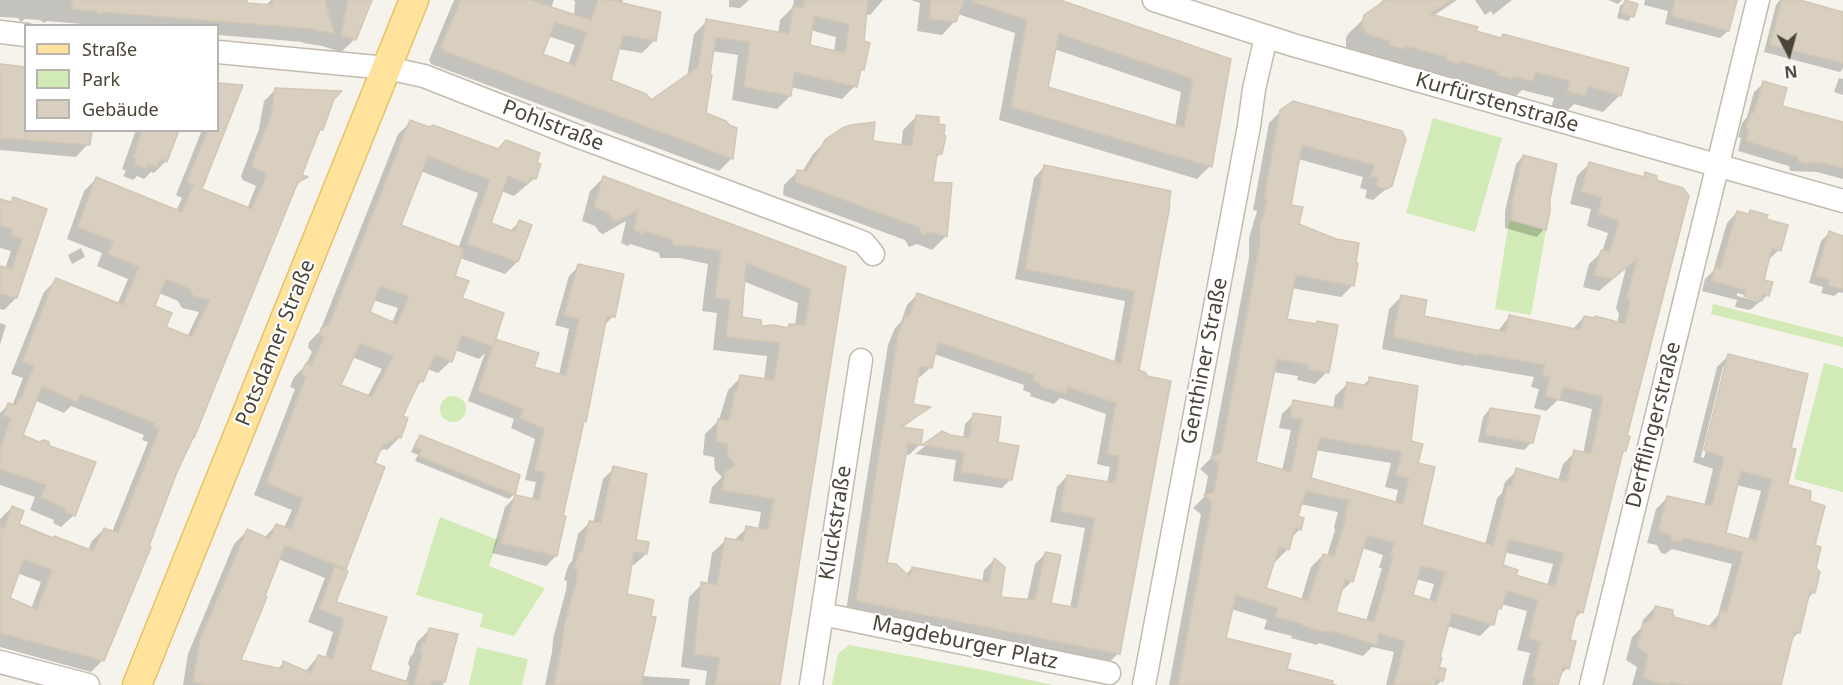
<!DOCTYPE html>
<html>
<head>
<meta charset="utf-8">
<style>
  body { margin:0 }
  #map { position:relative; width:1843px; height:685px; overflow:hidden; background:#f6f3ec; font-family:"Noto Sans",sans-serif }
  canvas { display:block }
  .legend { position:absolute; left:24px; top:24px; width:195px; height:108px; box-sizing:border-box; background:#fff; border:2px solid #b7b4b0; margin:0; padding:8px 10px; list-style:none; font-size:18px; color:#4b4439 }
  .legend li { display:flex; align-items:center; gap:12px; height:30px }
  .legend b { width:30px; border:2px solid #b7b4b0 }
  .north { position:absolute; left:1759px; top:24px; width:60px; height:60px; -webkit-text-stroke:4px #fff; paint-order:stroke; rotate:174deg; font-size:16px; font-weight:700; line-height:24px; text-align:center; color:#4b4439 }
  .north::after { content:''; display:block; margin:auto; width:21px; height:27px; background:#4b4439; clip-path:polygon(50% 0,100% 100%,50% 72%,0 100%) }
</style>
</head>
<body>
<div id="map">
<canvas width="1843" height="685"></canvas>
<ul class="legend">
<li><b style="height:8px;background:#ffe39c"></b>Straße</li>
<li><b style="height:16px;background:#d2eab5"></b>Park</li>
<li><b style="height:16px;background:#d8cfc1"></b>Gebäude</li>
</ul>
<div class="north">N</div>
</div>
<script>
const c = document.querySelector('canvas').getContext('2d');
c.lineJoin = 'round';
function fill(path, color) {
  c.fillStyle = color;
  c.fill(path, 'evenodd');
}
function toPath(rows) {
  const path = new Path2D();
  for (const r of rows) {
    if (r.length === 3) {
      path.moveTo(r[0] + r[2], r[1]);
      path.arc(r[0], r[1], r[2], 0, 2 * Math.PI);
      continue;
    }
    path.moveTo(r[0], r[1]);
    for (let i = 2; i < r.length; i += 2) path.lineTo(r[i], r[i + 1]);
  }
  return path;
}
function trace(path, color, width, dash) {
  c.strokeStyle = color;
  c.lineWidth = width;
  c.lineCap = dash ? 'butt' : 'round';
  c.setLineDash(dash || []);
  c.stroke(path);
}
function drawText(font, color, halo, rows, align = 'center') {
  c.font = font + ' "Noto Sans",sans-serif';
  c.lineWidth = 4.5;
  c.setLineDash([]);
  c.textBaseline = 'middle';
  c.strokeStyle = halo;
  c.fillStyle = color;
  for (const [text, x, y, turn = 0] of rows) {
    c.save();
    c.translate(x, y);
    c.rotate((+turn || 0) * Math.PI / 180);
    c.textAlign = isNaN(turn) ? turn : align;
    if (halo) c.strokeText(text, 0, 0);
    c.fillText(text, 0, 0);
    c.restore();
  }
}
const green = toPath([
  [1433,118,1502,138,1475,232,1406,213],
  [1512,220,1546,230,1531,315,1495,309,1509,221],
  [1713,304,1843,337,1843,347,1711,314],
  [1824,363,1843,368,1843,492,1794,479],
  [453,409,13],
  [440,517,498,540,489,566,545,588,514,636,480,627,483,614,416,595],
  [849,645,983,670,1053,685,832,685,837,658,839,653],
  [477,647,528,659,522,685,469,685]
]);
const shadow = toPath([
  [0,0,246,0,246,4,265,6,271,0,370,0,354,40,341,52,322,46,303,43,303,42,218,35,218,26,84,26,82,24,47,21,44,23,40,20,25,19,21,22,18,18,0,17],
  [454,0,554,0,551,8,574,16,575,1,572,0,623,0,622,4,655,40,642,53,618,49,609,81,650,102,687,77,694,34,707,21,778,33,780,20,793,7,794,0,883,0,870,15,865,14,862,42,863,69,858,74,855,86,842,99,791,87,790,96,777,109,732,100,738,55,712,51,704,114,732,158,719,171,431,64,429,60],
  [810,30,836,37,834,52,808,47],
  [548,36,575,45,568,65,541,55],
  [729,0,749,0,740,8,729,7],
  [911,0,1055,0,1229,60,1210,166,1197,179,999,120,1015,33,958,14,955,21,942,35,917,31,920,3],
  [1054,49,1181,92,1175,127,1046,88],
  [1383,0,1457,0,1433,16,1499,39,1503,35,1620,95,1603,112,1574,104,1566,112,1551,108,1554,98,1522,90,1514,98,1352,52,1346,47,1346,38,1348,34],
  [1475,0,1512,0,1493,15,1491,11,1485,15],
  [1608,0,1622,0,1618,4],
  [1645,0,1736,0,1728,31,1720,38,1665,24,1668,11,1644,5],
  [1780,0,1793,0,1843,13,1843,68,1840,72,1764,52,1776,5],
  [1625,2,1632,16,1628,21,1617,18,1620,6],
  [1,63,6,66,26,130,88,144,76,157,0,150],
  [1839,78,1843,79,1843,95,1834,92],
  [1764,83,1780,108,1843,124,1843,179,1817,172,1790,171,1789,166,1738,151,1741,138,1738,137,1742,123,1747,117,1754,92],
  [218,84,241,86,200,190,247,209,256,186,243,180,241,176,259,129,264,101,276,89,332,99,322,129,316,135,300,175,305,177,294,188,176,472,103,660,91,672,0,647,0,519,12,507,17,524,53,539,88,550,92,541,104,529,112,532,148,442,142,440,144,435,71,406,64,413,34,400,21,436,74,515,61,527,53,523,54,520,30,510,35,497,0,485,0,413,9,404,12,406,23,378,11,374,44,292,56,280,117,305,128,279,97,266,102,253,67,239,84,191,96,179,176,211,182,198,176,195,202,130,218,130],
  [159,293,178,301,182,308,199,312,187,337,164,328,153,307],
  [17,573,41,582,31,609,8,599],
  [1281,111,1401,132,1391,185,1373,200,1365,198,1367,190,1360,188,1363,177,1298,159,1289,206,1298,225,1353,285,1341,297,1291,288,1285,320,1314,325,1317,322,1327,372,1315,384,1297,380,1298,376,1273,372,1254,463,1282,471,1291,430,1279,428,1282,414,1294,402,1333,409,1335,396,1347,384,1362,386,1370,379,1410,443,1416,464,1420,526,1485,545,1497,498,1502,493,1505,482,1517,470,1558,481,1563,464,1575,452,1583,454,1592,409,1558,400,1546,411,1534,408,1539,389,1531,387,1534,377,1465,365,1464,366,1382,349,1389,309,1401,297,1422,318,1497,332,1509,317,1572,330,1584,317,1617,323,1619,314,1616,308,1626,268,1599,291,1583,287,1589,264,1602,252,1608,233,1587,226,1591,209,1570,204,1577,176,1589,164,1642,178,1646,174,1625,450,1621,455,1581,612,1573,621,1568,641,1567,668,1559,677,1557,685,1522,685,1530,653,1517,650,1527,611,1501,604,1496,613,1492,624,1480,636,1447,626,1437,668,1442,680,1437,685,1386,685,1394,652,1372,647,1363,656,1319,643,1317,645,1291,638,1292,636,1264,629,1267,620,1231,609,1224,639,1285,670,1338,685,1169,685,1201,514,1193,508,1204,497,1208,476,1200,469,1211,458,1249,257,1249,238,1257,211,1253,210,1269,123],
  [1315,450,1391,463,1385,487,1398,490,1395,503,1309,479],
  [1300,504,1338,512,1334,527,1335,530,1327,556,1323,555,1311,567,1301,600,1265,589,1273,561,1275,562,1287,550,1291,538,1300,529,1297,517],
  [1362,548,1383,555,1379,568,1382,568,1366,621,1334,613,1339,594,1352,581],
  [1504,552,1553,564,1547,586,1514,576,1501,566],
  [1416,579,1434,584,1429,601,1411,596],
  [917,116,941,153,935,159,931,183,951,185,945,237,932,250,917,244,909,247,905,240,783,195,784,185,798,171,802,172,813,154,827,140,871,142,901,146,903,130],
  [411,122,535,178,514,196,501,191,489,224,510,231,519,222,517,262,505,274,460,258,453,277,461,299,492,344,533,368,559,375,569,329,555,325,569,276,579,266,613,316,604,326,585,421,581,424,561,517,556,556,546,566,492,553,505,507,515,497,532,500,536,482,525,480,535,439,511,428,514,419,468,401,485,353,479,359,455,350,451,361,438,373,427,369,422,381,414,389,401,417,406,419,399,438,387,450,384,449,378,453,334,603,385,618,368,671,406,681,410,667,408,664,410,657,413,654,417,642,429,630,456,635,443,685,183,685,188,654,234,544,247,531,264,538,276,525,284,528,292,510,254,495,295,389,290,387,294,377,305,366,312,352,308,347,309,342,320,331,398,134],
  [420,171,478,193,458,249,399,225],
  [373,300,398,308,392,323,368,313],
  [352,357,382,369,367,397,339,386],
  [278,559,325,578,308,622,333,632,325,658,318,656,305,672,284,663,277,669,239,661],
  [136,130,177,130,166,161,154,173,151,172,144,179,137,176,133,180,123,176,126,171,122,169],
  [1523,156,1544,229,1537,237,1505,228,1505,211,1516,164],
  [1044,167,1169,192,1138,371,1119,653,1108,663,846,611,888,345,895,328,901,322,907,305,917,295,1114,363,1125,301,1015,279,1034,178],
  [934,354,1024,385,1023,390,1031,393,1030,396,1054,404,1060,398,1106,414,1097,464,1110,467,1107,483,1067,476,1057,487,1050,522,1085,528,1070,608,1050,604,1045,554,1035,564,1027,601,999,598,994,560,984,570,982,583,912,568,905,575,885,564,905,454,909,455,920,444,901,429,928,408,911,405,916,377,920,377,931,367],
  [603,178,844,268,778,685,705,685,707,671,681,667,689,597,702,584,707,585,712,553,726,540,733,541,747,528,758,530,761,512,709,503,712,487,722,477,715,470,714,457,703,455,705,434,719,420,728,390,741,377,764,380,767,356,713,350,717,313,702,311,708,264,680,258,660,258,659,253,630,244,628,246,621,243,626,221,603,234,599,232,595,226,582,221,590,191],
  [743,281,798,303,795,326,789,326,786,329,760,328,740,318],
  [13,199,45,210,16,298,4,310,0,309,0,268,5,269,11,251,0,248,0,200,9,203],
  [1751,211,1779,250,1768,260,1762,281,1768,295,1750,310,1735,307,1737,300,1702,291,1705,279,1713,271,1727,223,1737,212,1747,215],
  [1737,293,1761,299,1758,301,1737,296],
  [1829,233,1843,236,1843,293,1839,292,1834,296,1821,293,1823,287,1809,283,1821,241],
  [81,248,85,257,72,264,68,255],
  [0,323,6,325,0,345],
  [1729,355,1789,449,1786,483,1808,502,1813,546,1814,592,1807,599,1798,633,1790,641,1779,685,1632,685,1637,667,1626,660,1632,637,1641,628,1643,620,1655,607,1672,618,1708,627,1718,615,1732,564,1672,549,1665,554,1661,553,1657,545,1647,543,1656,509,1668,497,1704,506,1713,469,1693,462,1717,367],
  [1723,367,1726,367,1704,458,1701,457],
  [1736,485,1761,491,1748,540,1724,534],
  [1490,409,1532,442,1524,450,1478,442,1483,417],
  [974,415,996,443,1011,479,1002,488,953,481,956,460,915,454,942,433,949,436,963,438,965,424],
  [420,436,514,494,509,499,415,461,418,455,411,452,416,441],
  [614,468,634,541,646,554,634,565,630,564,625,596,641,676,690,679,689,685,545,685,552,652,553,639,566,590,567,581,564,580,568,566,572,561,578,534,589,523,593,523,603,479]
]);
const building = toPath([
  [72,0,247,0,247,3,273,5,273,0,325,0,334,33,316,31,316,29,103,12,99,15,95,11,72,9,72,0],
  [348,0,372,0,356,40,341,35,348,0],
  [461,0,530,0,591,20,598,0,610,0,661,12,656,41,623,35,611,80,646,94,651,100,698,67,706,19,789,34,793,6,803,8,805,0,868,0,864,41,870,43,864,70,861,69,857,87,794,72,791,96,744,87,750,42,716,37,710,75,712,75,706,113,726,121,729,125,737,128,733,159,444,51,441,46,461,0],
  [814,16,849,24,845,53,810,45,814,16],
  [555,22,587,32,575,66,543,54,555,22],
  [931,0,964,0,956,22,929,19,931,0],
  [974,0,1060,0,1231,59,1212,167,1011,107,1027,20,973,2,974,0],
  [1059,34,1193,79,1184,128,1048,87,1059,34],
  [1386,0,1451,0,1430,14,1478,27,1476,31,1501,38,1503,34,1629,68,1621,96,1588,86,1585,96,1567,91,1570,81,1536,72,1533,81,1513,76,1512,79,1497,75,1499,72,1460,61,1459,64,1446,60,1447,57,1405,46,1404,49,1389,45,1390,41,1367,34,1362,26,1364,15,1386,0],
  [1625,0,1638,4,1634,17,1621,13,1625,0],
  [1675,0,1737,0,1729,31,1671,16,1675,0],
  [1782,0,1800,0,1843,12,1843,63,1770,45,1782,0],
  [0,64,26,67,26,140,0,138,0,64],
  [1763,81,1787,88,1782,106,1843,122,1843,168,1827,164,1810,162,1807,164,1799,162,1798,157,1746,141,1749,129,1746,128,1751,112,1754,113,1763,81],
  [218,83,243,85,202,189,252,209,267,174,254,168,252,163,271,116,275,88,342,91,334,99,323,130,320,129,302,175,308,177,298,182,293,194,194,438,193,438,177,472,149,546,151,547,104,661,0,633,0,526,4,528,12,506,24,511,19,524,53,538,54,536,93,551,104,528,118,533,159,430,153,427,155,423,80,394,77,402,42,386,23,435,39,442,44,440,49,442,50,446,96,462,75,516,64,511,65,508,41,497,46,485,0,469,0,450,11,418,4,416,8,403,16,405,18,400,20,401,34,366,22,362,51,287,56,278,123,305,139,267,108,254,113,241,78,227,96,177,182,212,193,185,194,186,187,182,208,130,218,130,218,83],
  [166,279,190,289,193,296,210,300,192,337,166,327,172,313,155,306,166,279],
  [24,559,52,570,37,610,10,598,24,559],
  [1293,101,1402,131,1406,139,1392,186,1386,189,1376,186,1378,178,1371,176,1374,165,1302,145,1291,205,1303,207,1299,224,1336,239,1359,243,1356,263,1358,263,1354,286,1296,275,1287,319,1316,324,1317,321,1338,325,1329,373,1308,369,1309,365,1277,359,1256,462,1291,472,1302,419,1290,417,1293,400,1342,409,1347,382,1368,386,1369,377,1418,386,1411,441,1423,444,1418,463,1435,467,1422,525,1493,546,1508,485,1512,486,1516,468,1567,482,1574,450,1591,454,1603,397,1563,387,1560,400,1545,396,1550,377,1542,375,1545,365,1478,353,1477,355,1393,337,1401,295,1427,300,1424,316,1506,332,1509,315,1580,330,1584,316,1595,318,1595,316,1625,324,1630,301,1627,296,1637,259,1612,279,1594,275,1601,250,1610,252,1619,221,1598,214,1602,197,1581,192,1589,162,1644,177,1645,172,1657,176,1656,180,1683,188,1689,196,1627,436,1630,436,1626,451,1623,451,1583,613,1577,611,1570,640,1576,641,1569,669,1563,667,1558,685,1534,685,1535,678,1532,677,1541,642,1528,638,1538,600,1507,591,1501,609,1498,608,1494,625,1452,613,1440,657,1442,658,1439,667,1446,669,1443,681,1436,679,1435,685,1394,685,1405,641,1379,634,1377,645,1331,631,1330,633,1302,626,1303,624,1275,617,1278,608,1236,595,1226,638,1291,654,1287,669,1333,681,1332,685,1178,685,1212,502,1204,495,1214,492,1219,464,1211,457,1221,453,1260,244,1260,225,1268,199,1264,199,1280,110,1293,101],
  [1320,437,1402,452,1396,475,1409,478,1403,504,1311,478,1320,437],
  [1306,491,1349,500,1345,514,1346,517,1334,557,1323,554,1308,601,1266,588,1279,547,1289,550,1295,528,1301,530,1304,518,1298,516,1306,491],
  [1367,535,1394,543,1390,556,1393,557,1374,622,1336,612,1345,579,1353,582,1367,535],
  [1509,539,1564,553,1555,587,1516,575,1518,570,1503,565,1509,539],
  [1421,566,1445,572,1436,602,1413,595,1421,566],
  [916,115,939,117,939,124,945,125,944,135,946,136,942,154,937,154,933,182,952,183,947,237,931,232,923,235,918,227,795,182,797,170,807,171,826,139,842,128,851,125,875,122,873,141,912,146,916,115],
  [410,120,429,127,433,125,498,149,506,140,540,153,537,163,541,164,536,179,531,177,528,184,508,176,491,223,515,232,519,220,532,225,518,262,467,244,490,180,428,156,401,225,464,249,455,276,469,281,462,298,504,313,493,347,462,335,452,362,435,355,423,382,420,380,403,416,408,418,401,438,398,437,382,446,375,463,385,467,346,569,285,545,265,596,267,597,241,660,282,669,283,661,311,673,318,655,333,659,344,619,319,609,335,566,348,571,336,602,387,617,370,670,408,682,408,685,209,685,193,682,200,640,247,529,270,539,276,524,291,529,303,498,266,483,306,377,301,374,306,363,311,365,324,338,320,334,321,328,329,325,410,120],
  [380,286,409,296,397,324,370,312,380,286],
  [360,343,393,356,372,397,341,385,360,343],
  [26,130,92,130,90,145,26,140,26,130],
  [142,130,179,130,167,162,160,159,157,167,148,164,146,169,134,164,137,159,133,157,142,130],
  [1523,155,1557,164,1550,199,1550,212,1546,230,1512,220,1512,202,1523,155],
  [1044,165,1171,191,1169,204,1170,205,1139,370,1146,373,1147,376,1171,381,1120,654,856,601,898,334,905,316,909,317,917,293,1121,364,1135,291,1025,269,1044,165],
  [938,342,1034,375,1032,380,1040,383,1039,386,1066,394,1068,387,1116,403,1107,454,1119,456,1115,483,1067,475,1060,511,1095,518,1077,608,1051,603,1061,555,1045,552,1035,600,1001,597,1005,567,994,558,989,582,912,567,910,577,896,564,887,563,908,443,921,445,923,430,901,427,931,407,913,404,920,366,932,368,938,342],
  [603,176,846,267,780,685,715,685,720,658,694,654,701,582,717,585,725,538,743,541,746,526,768,530,774,499,722,490,725,472,735,465,728,456,727,444,716,442,718,419,729,421,735,391,737,391,740,375,774,380,780,343,726,337,730,300,715,298,721,251,694,246,673,245,672,240,645,231,642,234,634,229,638,210,617,221,612,219,608,213,594,207,603,176],
  [746,263,811,289,805,325,789,324,788,328,774,325,762,326,761,320,742,317,746,263],
  [13,197,47,209,17,298,0,294,0,266,12,269,22,239,10,235,12,229,0,225,0,199,11,202,13,197],
  [1750,210,1768,215,1766,219,1788,225,1781,251,1772,248,1764,280,1773,282,1769,296,1763,294,1762,301,1744,296,1746,290,1712,281,1715,267,1720,269,1737,211,1749,214,1750,210],
  [1829,231,1843,236,1843,289,1828,285,1829,280,1816,276,1829,231],
  [578,264,624,274,615,317,607,316,586,422,584,421,563,516,566,516,557,556,501,543,515,495,539,500,545,472,535,470,544,429,520,418,523,409,478,391,495,339,539,353,534,367,566,376,579,319,564,315,578,264],
  [1728,354,1808,374,1791,448,1796,449,1788,483,1789,485,1811,491,1810,501,1825,506,1815,545,1821,547,1816,568,1820,572,1815,593,1810,591,1800,633,1794,632,1781,685,1685,685,1670,682,1669,685,1667,685,1643,678,1648,655,1637,647,1643,624,1652,619,1655,606,1673,610,1672,615,1674,615,1674,617,1716,628,1721,610,1727,612,1743,552,1685,538,1678,542,1673,541,1669,534,1658,531,1667,496,1712,506,1724,457,1704,450,1728,354],
  [1741,471,1772,479,1756,541,1726,533,1741,471],
  [1490,408,1540,416,1533,443,1485,435,1490,408],
  [973,413,1001,417,998,442,1019,446,1012,480,961,472,964,452,922,445,942,431,950,435,969,438,973,413],
  [420,435,520,475,515,495,419,456,421,450,415,447,420,435],
  [613,466,647,474,636,540,649,542,647,554,634,552,627,594,654,600,651,616,656,617,641,685,554,685,563,640,564,627,577,578,578,570,574,569,579,553,582,553,589,521,601,523,613,466],
  [429,628,458,634,445,682,432,680,431,685,414,685,422,654,420,651,422,643,425,643,429,628]
]);
const minor = toPath([
  [1154,0,1293,45,1843,201],
  [0,32,26,35],
  [218,52,387,68,424,76,577,136,849,237,864,243,873,254],
  [822,614,1109,673],
  [0,662,88,685],
  [811,685,861,360],
  [1144,685,1249,126,1254,89,1266,37],
  [1591,685,1758,0]
]);
const major = toPath([
  [137,685,414,0]
]);
const streetNames = [
  ["Kurfürstenstraße",1497,103,16],
  ["Pohlstraße",553,126,21],
  ["Potsdamer Straße",276,343,-68],
  ["Genthiner Straße",1205,361,-79],
  ["Derfflingerstraße",1654,425,-76],
  ["Kluckstraße",836,523,-81],
  ["Magdeburger Platz",965,643,12]
];
fill(green, '#d2eab5');
fill(shadow, '#0003');
fill(building, '#d8cfc1');
trace(building, '#d3c7b4', 1.5);
trace(minor, '#c2bbae', 25);
trace(major, '#e6c16a', 31);
trace(minor, '#fff', 22);
trace(major, '#ffe39c', 28);
drawText('21px', '#4b4439', '#fff', streetNames);
</script>
</body>
</html>
